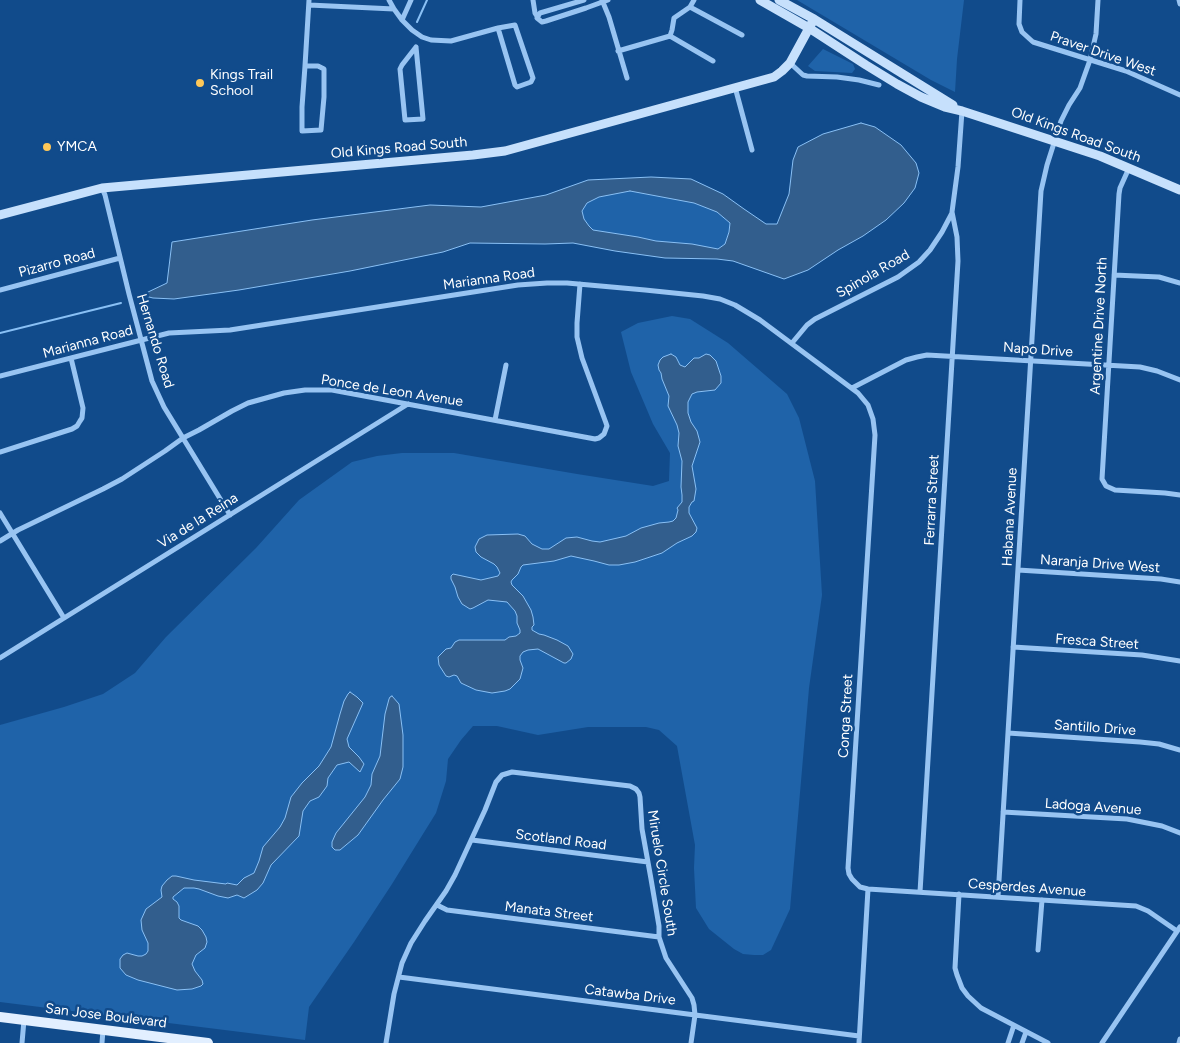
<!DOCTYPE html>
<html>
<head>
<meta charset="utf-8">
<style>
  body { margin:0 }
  canvas { display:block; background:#114b8b }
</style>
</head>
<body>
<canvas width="1180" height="1043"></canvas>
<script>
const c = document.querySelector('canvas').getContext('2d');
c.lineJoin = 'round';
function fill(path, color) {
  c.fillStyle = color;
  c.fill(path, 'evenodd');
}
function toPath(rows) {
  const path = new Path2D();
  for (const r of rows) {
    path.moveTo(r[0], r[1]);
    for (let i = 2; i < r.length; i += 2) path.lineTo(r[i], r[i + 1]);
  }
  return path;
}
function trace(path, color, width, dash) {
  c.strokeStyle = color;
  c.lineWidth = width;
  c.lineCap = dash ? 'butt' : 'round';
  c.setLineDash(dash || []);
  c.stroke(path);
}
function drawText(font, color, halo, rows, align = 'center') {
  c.font = font + ' Figtree,sans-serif';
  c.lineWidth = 5;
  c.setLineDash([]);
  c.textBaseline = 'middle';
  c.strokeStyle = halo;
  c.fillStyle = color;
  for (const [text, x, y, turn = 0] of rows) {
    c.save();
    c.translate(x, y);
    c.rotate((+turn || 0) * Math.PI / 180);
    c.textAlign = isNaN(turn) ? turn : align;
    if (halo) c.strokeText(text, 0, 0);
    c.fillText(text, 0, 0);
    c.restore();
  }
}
const green = toPath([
  [797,0,964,0,957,59,955,92,931,80],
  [823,49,853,64,855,69,852,73,815,71,808,66],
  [630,191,694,203,717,212,730,223,729,232,725,244,718,249,692,244,656,241,638,237,592,230,589,226,584,219,582,211,587,203,599,197],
  [672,316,690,319,728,343,787,394,799,418,815,481,822,595,809,688,790,909,771,950,763,955,754,955,743,954,734,949,709,929,696,908,694,868,695,845,677,746,659,730,646,727,588,727,538,735,497,726,473,726,461,740,448,759,446,781,436,813,392,884,354,942,309,1007,305,1040,0,1002,0,725,64,707,103,694,135,673,166,637,256,548,299,500,352,462,377,456,402,453,454,453,577,474,653,486,669,481,670,453,653,424,631,372,621,332,638,323]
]);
const water = toPath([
  [861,123,875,127,901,145,916,163,919,173,915,188,904,203,886,220,863,236,838,250,808,270,784,279,733,261,717,259,665,258,615,251,573,243,545,244,470,243,443,252,350,271,239,290,174,299,153,298,145,296,146,293,167,283,172,242,312,220,430,205,481,207,546,195,588,180,651,177,691,179,723,194,744,209,766,224,777,224,789,194,793,160,798,147,823,134,861,123],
  [630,191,694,203,717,212,730,223,729,232,725,244,718,249,692,244,656,241,638,237,593,230,589,226,584,219,582,211,587,203,599,197,630,191],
  [671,354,676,357,680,365,685,367,694,358,699,358,706,354,710,355,716,361,721,376,721,383,715,390,697,392,692,394,688,402,688,413,691,422,697,431,700,442,692,466,696,489,694,501,692,502,689,507,689,513,697,528,696,532,692,536,677,543,662,553,635,562,619,565,609,565,594,561,571,556,554,561,523,565,521,567,518,574,512,580,511,582,512,585,523,596,531,610,533,617,534,625,532,627,532,630,539,634,544,635,557,640,568,646,573,654,571,659,566,663,564,663,538,649,528,650,523,652,520,656,520,660,523,668,520,679,510,689,505,691,492,693,476,690,461,683,457,676,454,675,449,677,446,676,439,665,438,657,446,649,451,648,455,642,459,640,505,640,509,637,516,636,520,633,520,630,517,623,517,616,515,611,507,602,488,600,473,608,470,609,462,604,458,597,455,587,451,579,451,576,453,574,481,580,498,576,500,573,497,567,494,564,481,557,476,552,475,547,479,539,487,535,518,534,525,536,532,544,542,549,549,549,566,538,577,537,592,541,600,542,626,536,641,528,659,523,669,522,673,521,676,518,678,510,677,508,682,502,682,495,681,487,682,461,678,446,679,433,677,425,668,406,669,396,662,379,661,373,659,370,658,365,660,360,663,357,671,354],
  [350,692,357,697,363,703,347,739,349,747,359,757,364,764,360,772,349,762,337,765,328,778,327,786,319,797,310,801,303,811,299,836,271,865,263,883,257,890,244,898,237,895,228,898,218,896,199,889,194,888,184,888,173,897,173,899,177,902,179,906,179,918,181,920,198,926,202,930,206,937,207,942,205,948,196,955,192,964,195,971,202,980,203,984,201,986,192,989,177,990,138,980,126,975,120,968,120,959,123,955,127,953,138,956,142,956,146,954,148,951,148,943,142,930,141,920,146,909,162,897,161,890,162,886,167,880,172,876,176,876,194,880,226,884,227,883,237,885,244,878,254,873,259,861,263,847,280,827,285,818,291,797,302,783,319,766,331,747,340,714,344,701,348,694,350,692],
  [392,696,399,704,403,735,403,767,400,779,383,800,358,835,340,850,335,850,332,847,332,842,336,833,365,797,371,785,372,774,380,756,385,714,389,699,390,697,392,696]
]);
const stream = toPath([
  [417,22,427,0],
  [0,333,121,303]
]);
const street = toPath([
  [389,0,394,9,402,20,412,30,422,37,431,40,451,41,498,28,515,25,533,78,531,82,517,87,515,85,498,28],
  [533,0,535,13,537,16],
  [584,0,540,13,537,18,542,22,546,21,586,8,608,0],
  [602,0,609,17,627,78],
  [1020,0,1019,24,1022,32,1033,42,1126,71,1180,95],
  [1179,0,1180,4],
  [309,5,394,9],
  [690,7,742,35],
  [402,20,411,0],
  [670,36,713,61],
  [416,47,423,119,405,120,400,69,402,65,416,47],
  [618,51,670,36,672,30,674,18,690,7,694,0],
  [790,63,803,75,807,76,837,77,859,80,879,85],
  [305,66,318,66,324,69,324,97,321,130,302,131,302,107,305,66],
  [305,66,309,0],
  [735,87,752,150],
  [1129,168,1120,188,1119,194,1102,479,1106,486,1115,490,1165,493,1180,495],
  [102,188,105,195,129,294,152,381,164,407,230,515],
  [1114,275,1159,277,1180,283],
  [0,290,120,258],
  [792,343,807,325,815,319,898,277,919,262,930,250,942,232,952,213],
  [0,376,169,333,230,330,518,285,547,283,567,283,645,290,703,296,720,299,735,305,760,320,858,393,868,405,873,419,875,435,848,868,849,874,852,879,860,887,868,889,1136,906,1148,911,1177,931],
  [852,388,906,360,917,357,927,355,1140,367,1157,371,1180,380],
  [495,420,506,365],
  [0,452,72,429,77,426,80,421,82,418,83,408,71,358],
  [0,513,64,618],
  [0,541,18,530,103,489,122,479,165,451,183,438,199,430,232,411,248,403,284,393,305,390,332,390,595,439,599,438,604,434,607,426,606,423,582,358,577,337,577,323,580,284],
  [1018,570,1161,579,1180,582],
  [1013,647,1142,655,1180,661],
  [0,658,408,404],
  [1008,733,1140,742,1159,744,1180,750],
  [1003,812,1127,819,1162,826,1180,833],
  [472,840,648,862],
  [920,892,958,261,957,237,952,212,958,167,962,111],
  [959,894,955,968,957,975,962,988,968,996,981,1008,1048,1043],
  [998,897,1041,191,1047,165,1061,121,1069,105,1080,88,1090,60,1096,34,1098,0],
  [437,905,447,910,659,937],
  [1038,950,1042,900],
  [399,977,859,1036],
  [22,1043,24,1020],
  [102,1043,103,1030],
  [386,1043,394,994,402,963,411,943,425,921,446,891,455,875,485,810,496,782,502,775,512,772,630,786,636,789,639,793,640,797,642,829,651,879,659,926,659,937,666,958,692,998,694,1005,695,1015,691,1043],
  [859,1043,868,889],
  [1008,1043,1014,1025],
  [1022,1043,1026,1032],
  [1102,1043,1180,927],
  [1179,1043,1180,1039]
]);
const secondary = toPath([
  [760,0,809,28,866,65,897,84,921,97,945,107,962,111,1100,156,1180,190],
  [779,0,814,19,953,105],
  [0,215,102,188,473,155,505,151,774,77,782,71,790,63,814,19]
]);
const primary = toPath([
  [0,1017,208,1043]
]);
const markers = [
  [200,83,5,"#ffc858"],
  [47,147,5,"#ffc858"]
];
const streetNames = [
  ["Praver Drive West",1103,54,19],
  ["Old Kings Road South",1076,135,20],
  ["Old Kings Road South",399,148,-5],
  ["Pizarro Road",57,263,-15],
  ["Spinola Road",873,274,-30],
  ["Marianna Road",489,279,-8],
  ["Argentine Drive North",1099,326,-87],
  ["Hernando Road",155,341,73],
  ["Marianna Road",88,342,-15],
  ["Napo Drive",1038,350,4],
  ["Ponce de Leon Avenue",392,391,9],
  ["Ferrarra Street",932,500,-87],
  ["Habana Avenue",1010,517,-87],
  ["Via de la Reina",198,521,-32],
  ["Naranja Drive West",1100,564,4],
  ["Fresca Street",1097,642,4],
  ["Conga Street",846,716,-87],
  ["Santillo Drive",1095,728,4],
  ["Ladoga Avenue",1093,807,4],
  ["Scotland Road",561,840,7],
  ["Miruelo Circle South",662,873,81],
  ["Cesperdes Avenue",1027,888,4],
  ["Manata Street",549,912,7],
  ["Catawba Drive",630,995,7],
  ["San Jose Boulevard",106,1016,7]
];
const poiNames = [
  ["Kings Trail",210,75],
  ["School",210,91],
  ["YMCA",57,147]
];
fill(green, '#1f63a9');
fill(water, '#325e8d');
trace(water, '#89c0f5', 1);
trace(stream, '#89c0f5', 2);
trace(street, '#98c4f2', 5);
trace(secondary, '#c6e0fc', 9);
trace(primary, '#e2efff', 10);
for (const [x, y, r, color] of markers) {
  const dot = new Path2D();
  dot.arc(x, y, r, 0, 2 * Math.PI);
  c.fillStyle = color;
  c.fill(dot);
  trace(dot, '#114b8b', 2);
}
drawText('14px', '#fff', '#114b8b', streetNames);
drawText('14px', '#fff', '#114b8b', poiNames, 'left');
</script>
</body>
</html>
